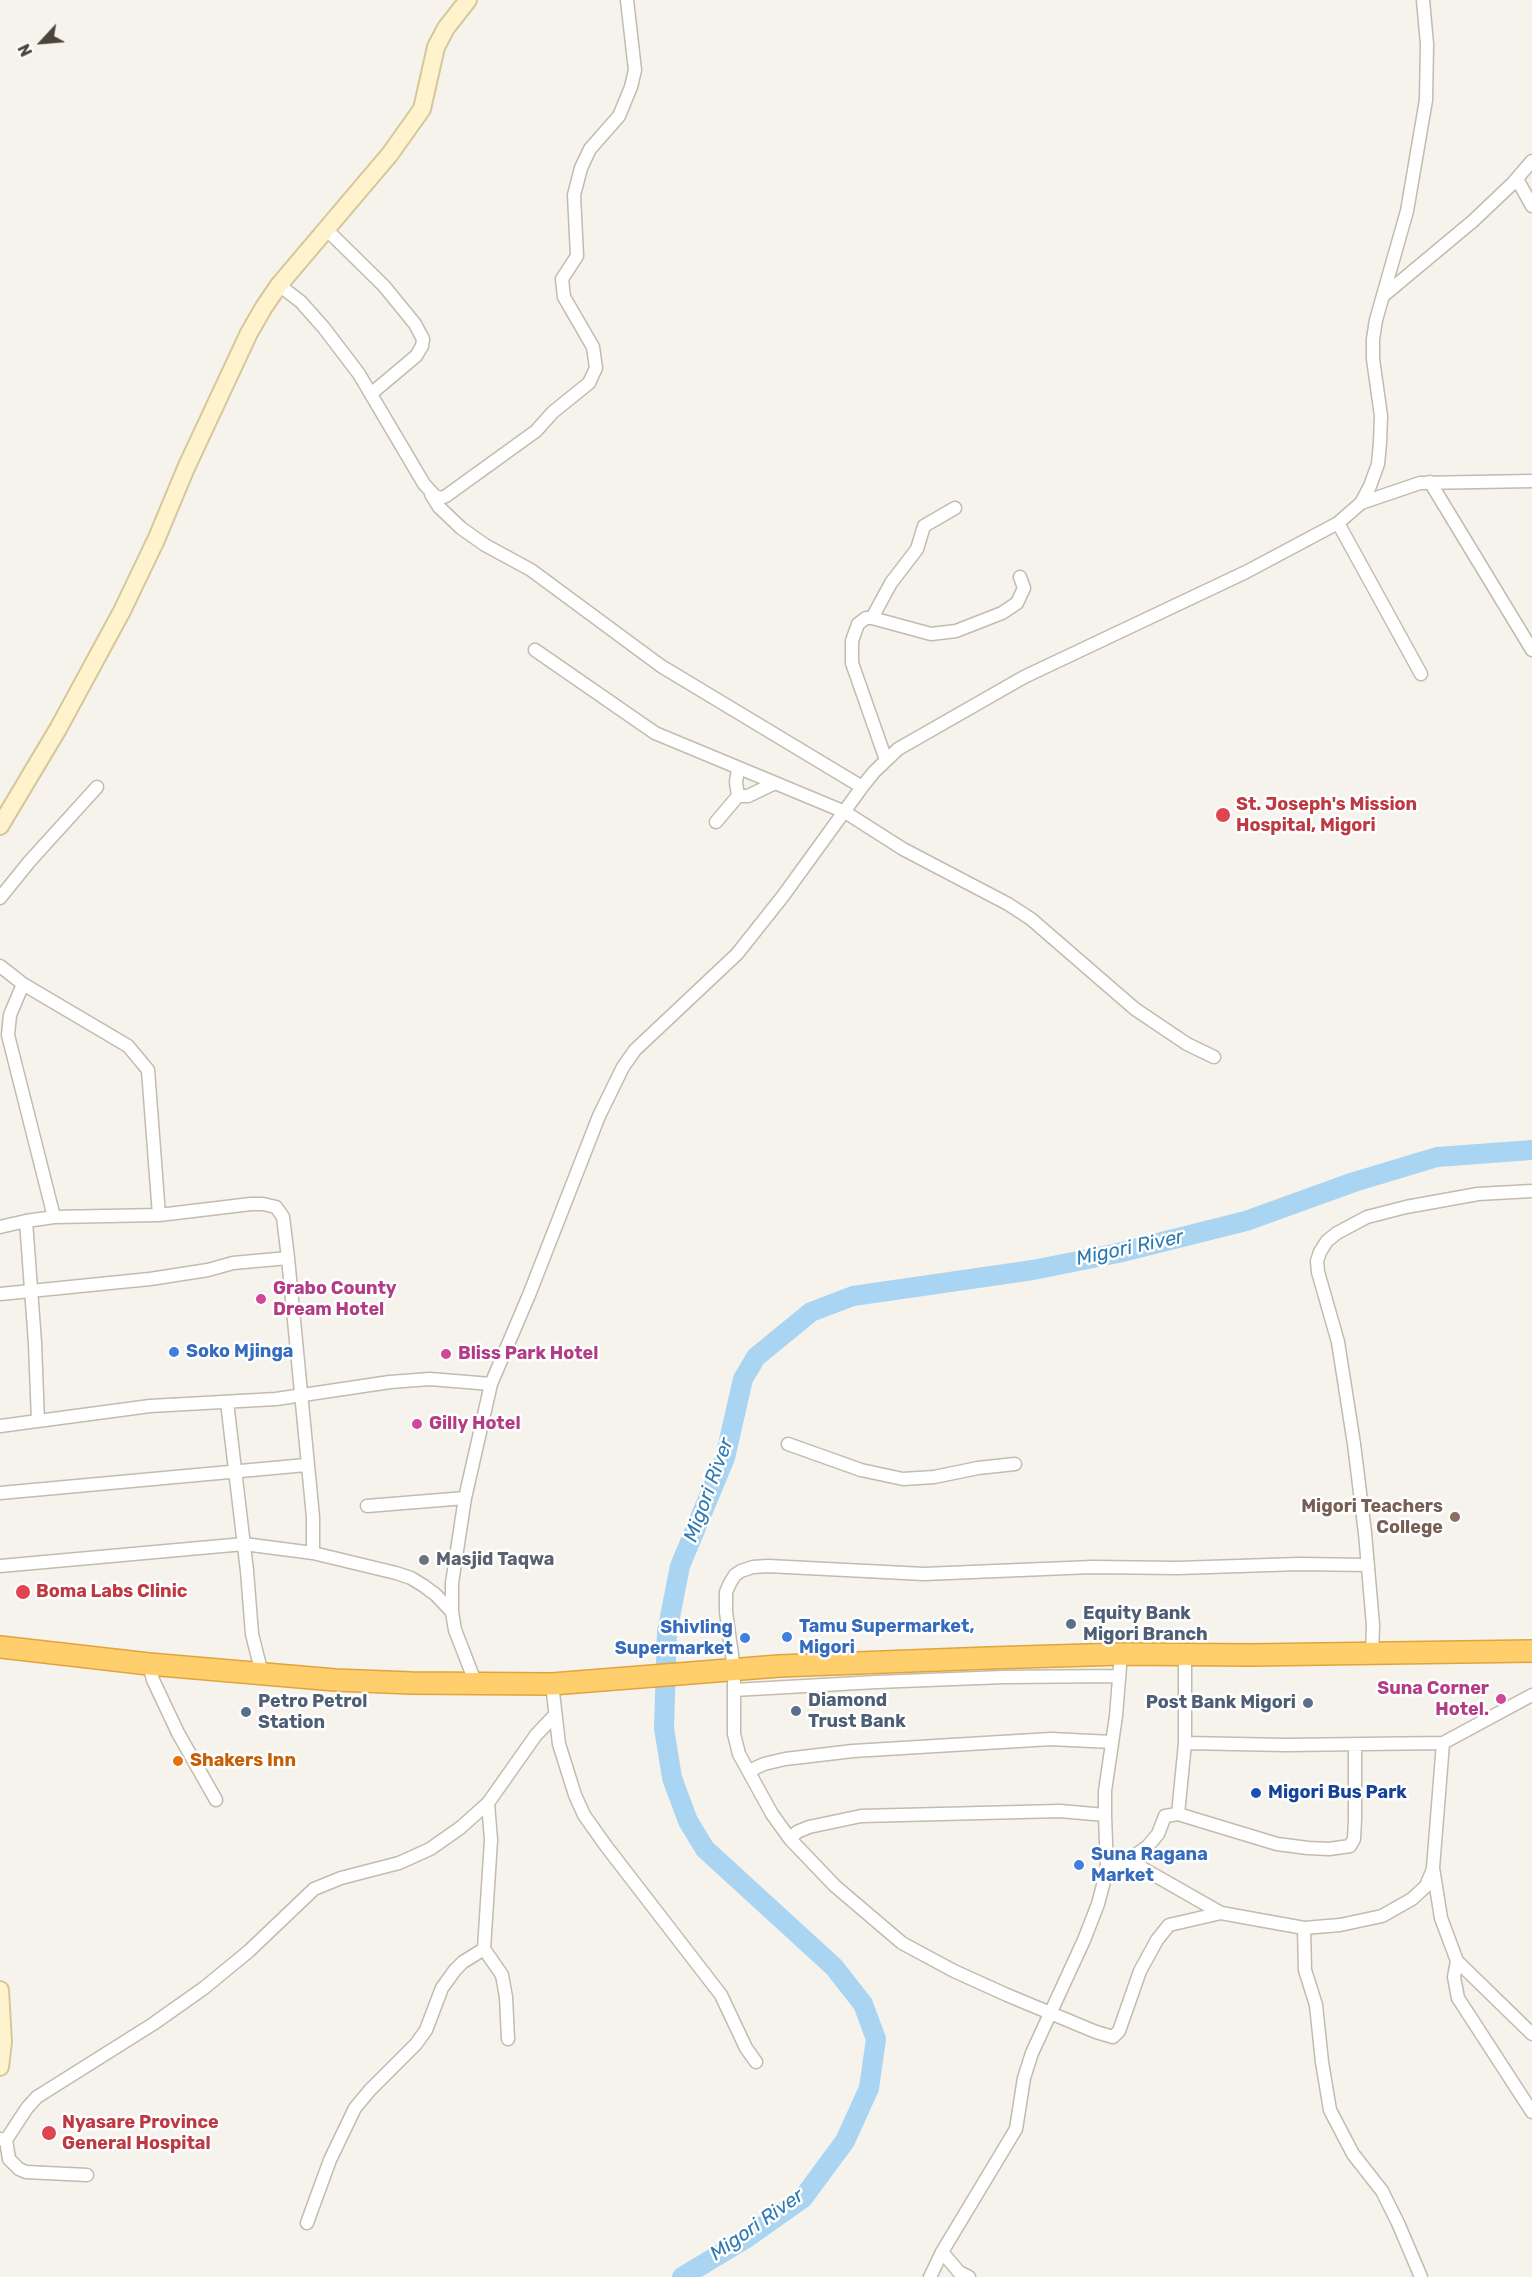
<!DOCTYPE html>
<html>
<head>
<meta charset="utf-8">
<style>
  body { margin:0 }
  #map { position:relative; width:1532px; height:2277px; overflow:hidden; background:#f6f3ec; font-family:Rubik,sans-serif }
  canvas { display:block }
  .north { position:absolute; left:12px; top:12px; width:60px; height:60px; -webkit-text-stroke:4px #fff; paint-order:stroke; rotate:244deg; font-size:16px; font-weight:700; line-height:24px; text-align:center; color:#4b4439 }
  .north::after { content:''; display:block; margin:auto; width:21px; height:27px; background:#4b4439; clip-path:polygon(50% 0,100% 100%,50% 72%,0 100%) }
</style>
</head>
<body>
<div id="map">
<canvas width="1532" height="2277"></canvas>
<div class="north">N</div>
</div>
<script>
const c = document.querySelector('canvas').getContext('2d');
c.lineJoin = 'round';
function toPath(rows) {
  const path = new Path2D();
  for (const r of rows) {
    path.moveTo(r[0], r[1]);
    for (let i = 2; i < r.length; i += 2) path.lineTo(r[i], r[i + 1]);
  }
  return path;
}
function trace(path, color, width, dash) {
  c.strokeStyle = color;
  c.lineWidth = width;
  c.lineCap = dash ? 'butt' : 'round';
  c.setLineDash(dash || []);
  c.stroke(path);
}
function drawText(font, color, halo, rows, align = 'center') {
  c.font = font + ' Rubik,sans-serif';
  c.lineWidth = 5;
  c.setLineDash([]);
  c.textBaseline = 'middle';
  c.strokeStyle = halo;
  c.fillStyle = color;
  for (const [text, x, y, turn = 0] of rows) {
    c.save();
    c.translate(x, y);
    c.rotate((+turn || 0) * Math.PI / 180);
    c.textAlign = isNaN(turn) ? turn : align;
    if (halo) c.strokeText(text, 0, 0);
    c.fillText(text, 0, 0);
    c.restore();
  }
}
const river = toPath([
  [682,2277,745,2239,803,2198,845,2141,869,2088,876,2039,863,2004,834,1967,705,1849,688,1821,672,1778,664,1728,667,1632,680,1566,725,1458,743,1379,756,1357,811,1312,853,1296,1033,1270,1118,1253,1246,1221,1354,1182,1437,1157,1532,1150]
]);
const street = toPath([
  [1517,179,1532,206],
  [327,230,384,286,415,324,423,339,422,346,416,356,372,393],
  [279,285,301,302,324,328,359,374,424,484,435,496,441,498,446,496,536,431,553,412,589,383,596,368,593,347,564,297,562,279,577,256,574,195,581,168,590,149,619,116,631,87,635,70,627,0],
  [1383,296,1473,221,1513,183,1532,161],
  [1430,482,1532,650],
  [431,494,439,507,461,528,485,545,531,570,661,666,862,787],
  [1361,503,1420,483,1532,481],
  [1338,523,1421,674],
  [872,618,891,583,917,549,924,526,955,508],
  [535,650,655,733,845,812,903,849,1008,904,1031,919,1135,1009,1187,1044,1214,1057],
  [886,760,852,663,852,641,858,624,866,618,872,618,931,634,956,631,1002,613,1017,603,1024,588,1020,577],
  [738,769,736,782,738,796],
  [716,822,738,796,748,796,773,784],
  [0,898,29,862,97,787],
  [0,966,23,984,128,1046,148,1070,159,1215],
  [23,984,10,1015,8,1035,54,1217],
  [26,1221,35,1343,38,1421],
  [0,1227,26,1221,54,1217,159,1215,251,1204,263,1204,276,1207,283,1217,288,1258,313,1517,313,1553],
  [0,1294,150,1279,208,1270,233,1263,288,1258],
  [227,1402,247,1571,252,1634,262,1674],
  [0,1426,150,1406,276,1399,390,1382,430,1379,491,1384],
  [788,1444,861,1470,903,1479,934,1477,978,1468,1015,1464],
  [0,1493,306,1465],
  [367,1506,465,1498],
  [0,1566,244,1544,313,1553,396,1573,411,1578,424,1586,436,1595,452,1612],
  [1372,1654,1373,1625,1365,1533,1354,1444,1338,1342,1318,1272,1317,1261,1320,1252,1327,1241,1337,1233,1367,1217,1406,1207,1478,1194,1532,1191],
  [149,1664,153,1680,178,1733,216,1800],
  [476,1684,455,1630,452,1612,452,1583,465,1498,491,1384,529,1295,599,1116,623,1067,635,1050,737,954,783,896,862,787,874,772,898,749,1024,677,1246,572,1338,523,1361,503,1370,486,1378,464,1380,443,1381,416,1373,359,1373,339,1376,320,1407,211,1426,100,1427,44,1423,0],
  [552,1684,559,1744,575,1795,584,1815,606,1846,721,1995,746,2048,756,2062],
  [734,1690,876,1682,1004,1677,1118,1676],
  [1532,1695,1443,1743,1433,1868,1441,1918,1457,1961,1532,2034],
  [1185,1743,1286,1745,1443,1743],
  [749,1771,764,1764,785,1759,853,1751,1051,1739,1112,1742],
  [1178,1814,1277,1844,1308,1848,1329,1849,1350,1846,1354,1839,1355,1819,1355,1745],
  [1105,1815,1105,1791,1116,1716,1121,1654],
  [790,1839,797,1832,809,1827,861,1816,1060,1811,1105,1815,1107,1870],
  [1128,1860,1221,1913,1304,1928,1340,1925,1382,1916,1412,1899,1426,1886,1433,1869],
  [1221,1913,1169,1925,1157,1940,1140,1971,1119,2031,1113,2037,1096,2032,1007,1995,954,1971,902,1943,835,1886,790,1839,772,1814,739,1754,734,1734,734,1669,726,1612,726,1592,730,1583,735,1575,741,1571,753,1567,768,1566,924,1574,1092,1567,1178,1568,1299,1564,1368,1565],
  [1304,1928,1305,1970,1316,2005,1322,2062,1330,2110,1353,2154,1382,2191,1398,2223,1421,2277],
  [484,1949,502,1975,506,1997,508,2039],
  [1457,1961,1454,1977,1458,1998,1532,2112],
  [0,2139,6,2140,27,2108,37,2097,153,2024,204,1988,249,1951,314,1889,341,1878,399,1863,430,1849,460,1828,488,1803,536,1735,555,1715],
  [6,2140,9,2159,19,2169,26,2172,87,2175],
  [307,2223,330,2160,355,2108,370,2090,416,2044,426,2030,442,1988,455,1970,463,1962,484,1949,491,1840,488,1803],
  [942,2252,959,2272,969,2277],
  [930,2277,942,2252,1016,2129,1024,2078,1032,2053,1084,1940,1098,1904,1107,1870,1128,1860,1147,1847,1158,1834,1165,1816,1178,1814,1185,1743,1185,1655]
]);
const secondary = toPath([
  [0,826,58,729,122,611,156,540,186,468,249,333,264,307,279,285,390,154,422,109,436,47,446,28,468,0],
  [0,1990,3,2042,0,2067]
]);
const highway = toPath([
  [0,1647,149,1664,335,1680,411,1683,552,1684,779,1666,989,1658,1121,1654,1251,1655,1532,1651]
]);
const markers = [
  [1223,815,8,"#e0444e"],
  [261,1299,6,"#d1479c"],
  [174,1352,6,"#3f7fe0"],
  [446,1354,6,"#d1479c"],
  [417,1424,6,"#d1479c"],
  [1455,1517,6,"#8d6e63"],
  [424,1560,6,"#6b7280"],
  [23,1592,8,"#e0444e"],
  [1071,1624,6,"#5c6f8a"],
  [787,1637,6,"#3f7fe0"],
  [745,1638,6,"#3f7fe0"],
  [1501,1699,6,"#d1479c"],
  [1308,1703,6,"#5c6f8a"],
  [796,1711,6,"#5c6f8a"],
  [246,1712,6,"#5c6f8a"],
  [178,1761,6,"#e8710a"],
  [1256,1793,6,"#1a4fb4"],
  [1079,1865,6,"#3f7fe0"],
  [49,2133,8,"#e0444e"]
];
const healthNames = [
  ["St. Joseph's Mission",1236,805],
  ["Hospital, Migori",1236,826],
  ["Boma Labs Clinic",36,1592],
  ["Nyasare Province",62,2123],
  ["General Hospital",62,2144]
];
const hotelNames = [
  ["Grabo County",273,1289],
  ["Dream Hotel",273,1310],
  ["Bliss Park Hotel",458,1354],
  ["Gilly Hotel",429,1424],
  ["Suna Corner",1489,1689,"right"],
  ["Hotel.",1489,1710,"right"]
];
const shopNames = [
  ["Soko Mjinga",186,1352],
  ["Tamu Supermarket,",799,1627],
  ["Migori",799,1648],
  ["Shivling",733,1628,"right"],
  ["Supermarket",733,1649,"right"],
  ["Suna Ragana",1091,1855],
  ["Market",1091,1876]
];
const educationNames = [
  ["Migori Teachers",1443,1507],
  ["College",1443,1528]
];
const worshipNames = [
  ["Masjid Taqwa",436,1560]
];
const serviceNames = [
  ["Equity Bank",1083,1614],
  ["Migori Branch",1083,1635],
  ["Diamond",808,1701],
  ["Trust Bank",808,1722],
  ["Petro Petrol",258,1702],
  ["Station",258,1723],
  ["Post Bank Migori",1296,1703,"right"]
];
const foodNames = [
  ["Shakers Inn",190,1761]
];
const transitNames = [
  ["Migori Bus Park",1268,1793]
];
const waterNames = [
  ["Migori River",1130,1248,-12],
  ["Migori River",709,1490,-70],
  ["Migori River",757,2225,-35]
];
trace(river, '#a9d4f2', 20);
trace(street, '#c2bbae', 15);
trace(secondary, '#d6c79b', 20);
trace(highway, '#e0a43c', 24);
trace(street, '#fff', 12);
trace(secondary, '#fff3cd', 16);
trace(highway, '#ffcf6e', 21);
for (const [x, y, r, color] of markers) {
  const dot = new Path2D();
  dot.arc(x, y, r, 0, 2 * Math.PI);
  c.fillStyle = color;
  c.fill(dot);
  trace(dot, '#fff', 2);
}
drawText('bold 18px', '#be3a42', '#fff', healthNames, 'left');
drawText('bold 18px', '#b23c85', '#fff', hotelNames, 'left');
drawText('bold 18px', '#366cbe', '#fff', shopNames, 'left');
drawText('bold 18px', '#785e54', '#fff', educationNames, 'right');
drawText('bold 18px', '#5b616d', '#fff', worshipNames, 'left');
drawText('bold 18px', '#4e5e75', '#fff', serviceNames, 'left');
drawText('bold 18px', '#c56008', '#fff', foodNames, 'left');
drawText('bold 18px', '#164399', '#fff', transitNames, 'left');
drawText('italic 20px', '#2e7ab2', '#fff', waterNames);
</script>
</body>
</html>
